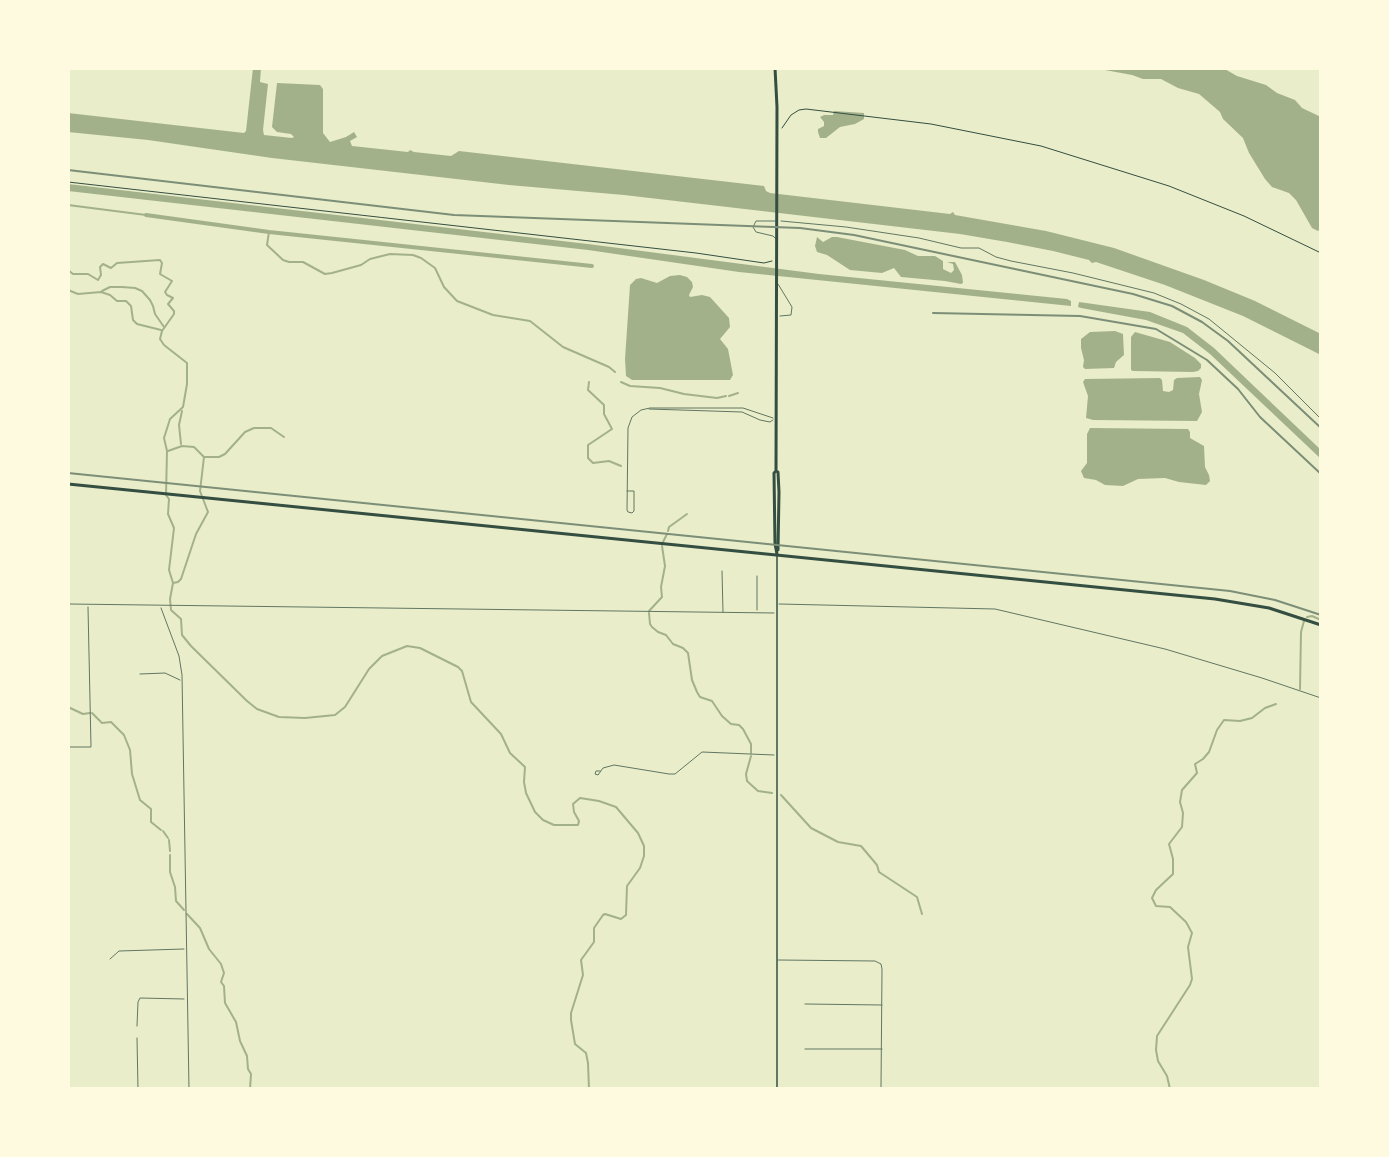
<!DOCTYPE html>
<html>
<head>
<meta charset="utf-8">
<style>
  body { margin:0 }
  #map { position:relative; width:1389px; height:1157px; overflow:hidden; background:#e9edc9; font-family:"Open Sans",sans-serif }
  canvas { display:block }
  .frame { position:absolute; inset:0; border:70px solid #fefae0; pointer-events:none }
</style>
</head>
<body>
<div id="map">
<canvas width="1389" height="1157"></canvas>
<div class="frame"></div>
</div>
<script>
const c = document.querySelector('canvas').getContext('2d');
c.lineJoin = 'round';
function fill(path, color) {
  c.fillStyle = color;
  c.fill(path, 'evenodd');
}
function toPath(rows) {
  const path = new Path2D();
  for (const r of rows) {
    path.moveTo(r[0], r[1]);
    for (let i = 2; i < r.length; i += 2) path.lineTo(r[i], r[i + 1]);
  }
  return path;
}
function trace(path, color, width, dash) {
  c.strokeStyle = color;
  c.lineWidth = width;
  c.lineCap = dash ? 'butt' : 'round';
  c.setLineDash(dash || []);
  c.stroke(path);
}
const water = toPath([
  [253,68,261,68,260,82,268,84,263,130,264,135,292,138,294,137,291,134,277,132,272,127,277,83,320,85,323,89,323,133,330,142,346,137,354,132,357,137,350,141,352,146,408,152,410,150,414,152,451,156,459,151,764,186,766,191,770,193,950,214,953,212,955,215,1046,231,1114,248,1204,280,1255,301,1321,334,1321,355,1243,316,1165,285,1096,262,1092,263,1089,260,1053,251,1007,242,960,234,624,195,509,185,272,158,148,140,68,132,68,113,244,133,246,131],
  [1094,68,1223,68,1237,76,1266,85,1277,93,1295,100,1302,108,1321,117,1320,229,1318,231,1312,228,1296,200,1289,193,1272,187,1265,179,1249,153,1243,138,1223,119,1220,112,1199,94,1178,88,1161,79,1143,79,1132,75],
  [834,111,864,113,864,119,855,124,840,127,826,138,820,138,818,132,818,129,824,126,824,122,820,117,824,115,833,115],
  [68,184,588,244,819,274,1067,299,1071,301,1071,306,739,272,588,250,68,191],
  [817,237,823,242,832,237,837,237,905,250,918,256,935,256,943,261,943,269,951,273,954,270,953,264,947,262,955,262,962,275,963,283,961,284,945,281,901,277,894,268,882,273,850,270,827,255,817,252,815,246],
  [680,275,687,277,692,282,693,287,689,295,690,297,702,295,710,297,729,318,730,327,720,339,728,349,733,375,730,380,632,380,626,376,625,359,630,285,636,279,641,278,657,283,670,276],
  [1079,302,1150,312,1187,327,1214,348,1321,450,1321,459,1210,354,1183,333,1146,320,1081,308,1078,307],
  [1115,331,1123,334,1124,355,1116,362,1114,368,1085,369,1083,367,1084,360,1081,348,1081,339,1090,332],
  [1135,332,1170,342,1195,358,1201,364,1201,368,1198,371,1193,372,1133,371,1131,370,1131,337],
  [1200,377,1202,380,1199,394,1202,412,1197,421,1093,420,1086,418,1088,396,1083,382,1085,379,1160,378,1162,380,1163,391,1169,392,1173,390,1174,380,1177,378],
  [1090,428,1188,429,1190,432,1190,438,1204,446,1205,467,1209,475,1210,481,1206,485,1179,482,1165,478,1138,479,1123,486,1105,485,1096,480,1084,478,1081,471,1087,463,1087,434]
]);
const stream = toPath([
  [68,205,146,215],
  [269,232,267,245,283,260,289,262,303,262,325,274,332,273,361,265,370,259,390,254,413,255,421,258,435,268,444,287,457,301,493,315,530,321,563,347,609,367,615,372],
  [68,270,73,274,88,274,98,280,101,275,100,267,103,264,111,268,117,263,160,260,162,263,160,274,172,281,165,292,167,295,173,298,168,304,174,311,174,314,162,331,160,339,164,345,187,363,187,384,183,407,170,419,164,438,167,451,166,495,169,499,168,514,174,528,169,570,173,583,170,599,171,610,181,619,182,635,191,646,247,701,257,709,279,717,305,718,335,715,345,707,369,669,382,656,407,646,420,648,458,667,462,671,471,702,501,734,510,753,525,767,524,782,526,793,535,812,543,820,554,825,578,825,579,821,574,812,573,804,580,798,599,801,616,807,638,833,644,846,644,856,640,868,627,886,626,915,621,919,605,914,603,915,594,928,594,942,581,960,583,975,571,1013,571,1020,575,1044,586,1053,588,1063,589,1089],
  [68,290,78,294,101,292,110,295,117,301,126,301,131,306,133,320,137,324,161,330],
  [102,291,110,287,122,287,135,288,142,291,150,300,153,306,155,314,164,327],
  [589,382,588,390,604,405,604,414,612,429,588,445,588,458,593,463,609,461,621,466],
  [621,382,630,386,660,388,684,394,717,398,726,396],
  [729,396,738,393],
  [181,444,179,425,182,411],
  [168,451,182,446,194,447,204,457,200,491,208,512,196,534,181,579,178,582,173,583],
  [205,457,219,457,225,454,245,432,254,428,271,428,284,437],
  [668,531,669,527,687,514],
  [663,542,667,534],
  [649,611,662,597,661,587,665,566,662,546],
  [649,613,650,624,652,627,658,632,666,635,673,644,683,648,688,653,692,680,697,692,700,697,712,701,722,716,731,724,739,725,743,729,751,744,751,753],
  [1307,617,1312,616,1321,620],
  [1300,689,1301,632,1304,621],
  [68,692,69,694,68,697],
  [68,707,83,714,90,713],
  [92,713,102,723,111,722,124,735,130,750,132,774,140,800,151,809,151,822,161,830],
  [751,756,746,774,747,781,758,791,772,793],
  [781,795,811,828,838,842,861,846,877,865,879,872,917,897,922,914],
  [163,831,168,838],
  [169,840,170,851],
  [170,855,170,872,175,887,176,901,184,910],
  [187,914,200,928,209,949,221,964,224,973,221,982,224,986,225,1003,236,1022,240,1041,247,1056,248,1069,251,1074,250,1089],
  [1170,1089,1167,1076,1158,1061,1156,1050,1157,1036,1190,985,1192,979,1188,947,1192,933,1186,922,1170,907,1156,906,1152,898,1156,890,1173,874,1173,859,1169,844,1182,827,1183,813,1180,802,1182,790,1197,773,1195,764,1203,759,1209,752,1217,730,1224,720,1240,721,1252,718,1265,708,1276,704]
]);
const canal = toPath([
  [146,215,269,232,592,266]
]);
const path = toPath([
  [782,128,791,115,799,110,806,109,931,124,1041,146,1169,186,1244,216,1321,253],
  [68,182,696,253,764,263,772,261]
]);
const minor = toPath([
  [775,221,756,221,753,227,756,232,773,236,776,239],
  [781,221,846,227,919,238,961,248,979,248,996,257,1011,261,1073,273,1154,293,1181,304,1209,319,1275,373,1321,419],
  [778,284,792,307,791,315,780,316],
  [649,409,742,412,760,420,770,422,773,420],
  [627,491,634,491,634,511,632,513,628,512,627,510,628,428,632,417,641,410,650,408,743,408,773,418],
  [722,571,723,612],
  [68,604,774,613],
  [779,604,995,609,1165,649,1262,678,1321,698],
  [161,608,179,656,182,675,189,1089],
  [757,610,757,576],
  [140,674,165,673,180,680],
  [68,747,91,747,88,607],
  [600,771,596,771,595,774,598,775,603,768,614,765,669,774,675,774,702,752,774,755],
  [110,959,119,951,184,949],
  [778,960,875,961,881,964,882,969,881,1089],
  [805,1004,882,1005],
  [137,1026,138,1002,140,998,184,999],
  [137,1038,138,1089],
  [805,1049,882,1049]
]);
const tertiary = toPath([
  [777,1089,777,555]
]);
const secondary = toPath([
  [775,68,777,107,776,471,774,473,775,544,777,554],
  [776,471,778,472,779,492,778,550],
  [68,484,1215,599,1269,608,1321,625]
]);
const rail = toPath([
  [68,170,454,215,800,228,854,235,1133,294,1172,306,1202,322,1228,341,1321,428],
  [933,313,1080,316,1156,329,1207,360,1238,389,1260,417,1321,474],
  [68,473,1230,591,1275,600,1321,615]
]);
fill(water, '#a3b18a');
trace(stream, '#a3b18a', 2);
trace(canal, '#a3b18a', 4);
trace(path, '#344e41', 1);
trace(minor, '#617663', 1);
trace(tertiary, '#617663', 2);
trace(secondary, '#344e41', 3);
trace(rail, '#7c8e77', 2);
</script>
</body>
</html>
